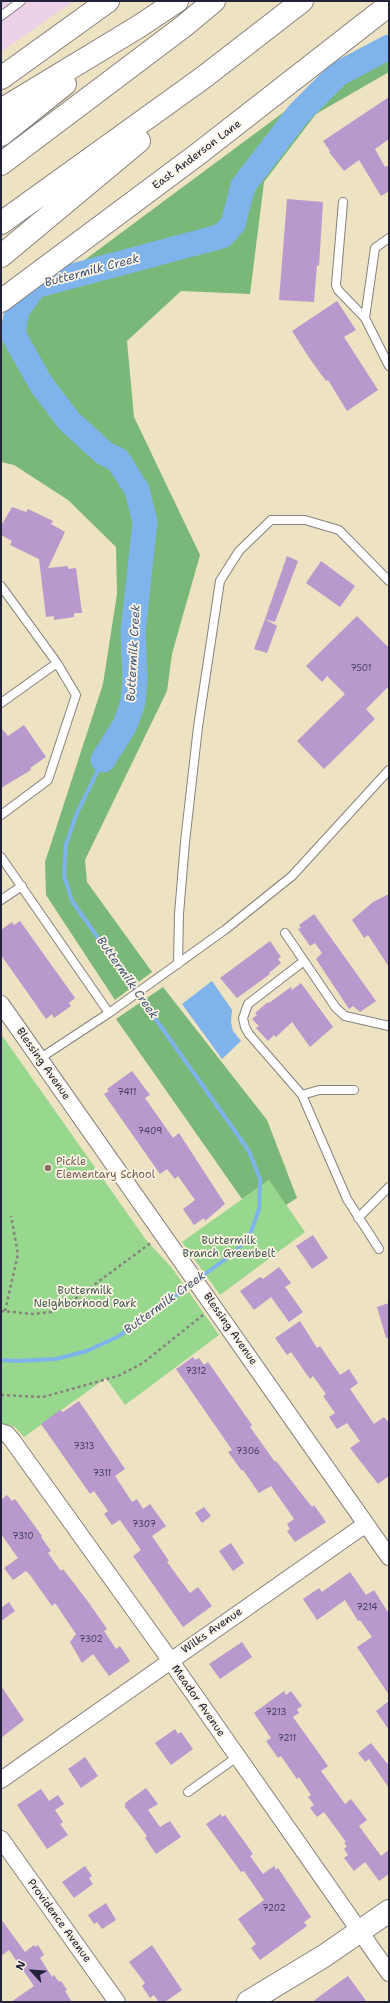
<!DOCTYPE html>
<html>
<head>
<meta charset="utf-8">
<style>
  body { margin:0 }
  #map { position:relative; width:390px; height:2003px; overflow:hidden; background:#ede2c1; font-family:"Shantell Sans",sans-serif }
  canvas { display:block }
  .frame { position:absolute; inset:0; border:2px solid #22223b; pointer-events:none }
  .north { position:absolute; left:12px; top:1951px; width:40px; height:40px; -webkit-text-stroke:3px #fcf5e5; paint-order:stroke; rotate:296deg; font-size:11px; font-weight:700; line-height:16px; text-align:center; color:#22223b }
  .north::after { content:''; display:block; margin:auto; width:14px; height:18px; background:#22223b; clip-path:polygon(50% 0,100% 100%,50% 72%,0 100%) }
</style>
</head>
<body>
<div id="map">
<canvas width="390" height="2003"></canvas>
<div class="frame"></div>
<div class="north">N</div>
</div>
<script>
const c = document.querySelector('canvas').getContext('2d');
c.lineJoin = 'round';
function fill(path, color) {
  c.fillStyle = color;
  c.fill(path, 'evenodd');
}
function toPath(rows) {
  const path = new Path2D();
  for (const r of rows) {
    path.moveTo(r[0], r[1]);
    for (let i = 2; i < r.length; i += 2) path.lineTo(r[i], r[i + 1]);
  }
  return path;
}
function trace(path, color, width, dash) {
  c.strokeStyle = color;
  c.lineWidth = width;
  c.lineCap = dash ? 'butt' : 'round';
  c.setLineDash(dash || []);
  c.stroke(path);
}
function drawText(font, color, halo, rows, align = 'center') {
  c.font = font + ' "Shantell Sans",sans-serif';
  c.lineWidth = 3.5;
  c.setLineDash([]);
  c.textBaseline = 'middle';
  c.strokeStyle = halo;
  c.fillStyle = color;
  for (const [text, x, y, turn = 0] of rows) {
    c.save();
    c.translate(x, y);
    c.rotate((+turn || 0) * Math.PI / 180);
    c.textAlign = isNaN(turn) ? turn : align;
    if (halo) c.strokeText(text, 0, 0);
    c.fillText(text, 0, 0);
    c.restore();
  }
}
const built = toPath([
  [1,1,74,1,1,52]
]);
const green = toPath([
  [1,1034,146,1240,172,1268,219,1335,125,1405,106,1378,24,1437,15,1427,1,1423],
  [269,1180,305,1232,220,1295,182,1242]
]);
const forest = toPath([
  [389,34,389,72,316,114,264,182,250,294,181,291,127,341,134,417,200,555,172,654,167,691,85,860,87,882,152,972,115,1000,46,895,45,862,103,684,117,594,116,547,68,500,14,465,1,462,1,322],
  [163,987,267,1120,297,1198,286,1205,269,1180,242,1199,116,1019]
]);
const water = toPath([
  [212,981,232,1010,231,1022,233,1031,241,1041,222,1059,182,1004]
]);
const stream = toPath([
  [293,107,299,113],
  [103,760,77,813,66,844,64,875,72,901,249,1151,260,1179,259,1209,250,1235,234,1253,198,1279],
  [1,1360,17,1361,56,1359,87,1351,119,1336,193,1283]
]);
const river = toPath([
  [103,760,125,725,133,702,135,679,133,632,145,522,137,490,118,460,104,453,69,421,41,384,13,334,17,310,35,286,222,236,233,224,243,186,299,113,338,74,389,47]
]);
const building = toPath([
  [389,97,389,139,375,149,385,167,389,165,389,191,381,196,359,160,344,171,329,152,330,151,323,141],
  [287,199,323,202,319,266,317,265,314,302,279,300],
  [337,301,356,330,344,337,378,390,347,411,328,380,326,381,310,359,292,331],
  [12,507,26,512,28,509,53,521,51,524,65,532,48,568,68,566,68,569,76,568,82,613,74,613,74,617,54,620,54,616,46,617,39,559,10,545,12,541,1,535,1,526],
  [287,556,298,561,275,622,265,619],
  [321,561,355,586,340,607,306,583],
  [357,616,389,648,389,686,366,709,375,719,324,769,297,741,345,694,327,676,322,682,306,666],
  [265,619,277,626,267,653,254,649],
  [24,725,46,757,30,768,31,770,1,788,1,728,8,736],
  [389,894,389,967,368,935,364,938,352,920,373,902],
  [314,914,376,1001,360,1012,353,1006,349,1009,316,959,322,953,315,943,310,946,298,929,301,928,299,925],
  [20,921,75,998,69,1003,71,1006,54,1018,52,1014,46,1019,1,955,1,930,12,922,14,925],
  [270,941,281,957,278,959,281,963,269,973,270,974,237,998,220,978],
  [301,983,333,1027,310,1047,292,1022,276,1037,274,1035,268,1041,256,1028,259,1026,252,1019,257,1015,255,1013,268,1002,269,1003,291,987,292,990],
  [132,1071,150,1095,145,1098,173,1138,179,1133,225,1204,205,1221,204,1218,194,1225,183,1209,195,1200,178,1176,175,1179,167,1169,160,1174,104,1094,109,1091,107,1089],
  [313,1235,328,1258,312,1269,296,1246],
  [279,1267,291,1283,285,1287,303,1312,289,1322,271,1297,254,1310,240,1291,260,1277,263,1279],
  [389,1303,389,1338,386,1338,377,1307],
  [300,1321,317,1348,320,1346,340,1375,349,1369,358,1383,350,1389,374,1424,384,1417,389,1423,389,1476,378,1484,350,1448,360,1441,347,1423,337,1429,329,1417,335,1413,323,1396,326,1394,313,1376,310,1379,291,1352,287,1355,275,1338],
  [193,1357,195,1360,199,1358,204,1365,208,1362,252,1425,250,1427,275,1462,276,1461,312,1507,314,1505,326,1522,295,1542,287,1531,290,1529,287,1524,294,1519,271,1486,259,1493,243,1470,242,1471,228,1452,232,1450,176,1369],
  [79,1401,125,1469,115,1476,132,1502,137,1499,143,1509,150,1504,166,1526,152,1536,169,1561,167,1562,190,1593,198,1587,212,1606,183,1627,133,1556,141,1550,120,1520,112,1525,104,1514,108,1511,94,1491,90,1494,41,1424,60,1410,63,1412],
  [7,1495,12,1501,15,1499,42,1536,41,1537,51,1551,48,1553,61,1571,63,1569,73,1582,89,1603,107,1629,104,1631,116,1649,120,1646,130,1661,109,1676,93,1654,82,1663,70,1642,76,1634,55,1603,52,1606,30,1575,26,1571,13,1580,4,1568,18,1558,1,1534,1,1500],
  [204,1507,211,1516,202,1523,195,1513],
  [231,1543,244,1563,233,1571,219,1551],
  [350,1572,366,1595,374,1590,389,1614,389,1695,357,1647,372,1637,360,1620,358,1621,345,1600,317,1620,303,1599,319,1588,322,1592],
  [9,1602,15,1611,1,1621,1,1608],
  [242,1642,252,1657,220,1679,209,1664],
  [1,1686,24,1720,1,1738],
  [284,1691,286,1695,291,1691,302,1706,297,1709,299,1713,293,1717,328,1766,321,1771,345,1804,351,1799,367,1820,359,1826,381,1856,389,1850,389,1874,379,1881,365,1862,354,1871,344,1858,348,1855,344,1849,347,1846,344,1843,346,1842,324,1812,317,1817,310,1808,314,1805,308,1797,311,1795,299,1777,297,1779,281,1756,278,1758,266,1741,271,1738,254,1713],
  [389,1701,389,1730,376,1711],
  [175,1729,178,1734,181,1732,193,1749,171,1765,155,1743],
  [371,1743,389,1766,389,1788,369,1759,365,1762,358,1753],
  [85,1757,98,1776,81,1788,68,1769],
  [146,1788,158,1804,148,1810,160,1827,170,1821,181,1837,156,1854,145,1838,147,1836,125,1807,125,1803],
  [41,1789,49,1801,58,1795,64,1804,55,1810,63,1822,60,1824,68,1835,47,1849,17,1805],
  [221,1814,222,1817,225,1815,246,1844,253,1854,250,1856,263,1874,274,1866,276,1870,278,1868,311,1917,304,1922,307,1926,260,1960,251,1948,256,1944,238,1919,264,1900,244,1871,241,1872,206,1824],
  [85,1866,92,1876,89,1878,93,1884,74,1898,62,1882],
  [106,1903,116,1920,102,1929,97,1922,94,1924,88,1915],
  [1,1919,25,1952,34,1945,35,1947,38,1945,44,1955,40,1958,52,1977,54,1975,59,1982,61,1981,67,1990,65,1991,72,2002,11,2002,34,1986,9,1950,1,1956],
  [152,1945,182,1990,165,2002,159,2002,154,1995,150,1998,142,1986,145,1983,129,1962],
  [348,1976,367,2002,312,2002,335,1985]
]);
const path = toPath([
  [1,1311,34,1314,51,1312,68,1304,152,1242],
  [5,1311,18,1254,11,1216],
  [1,1395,43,1397,118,1376,143,1363,203,1315]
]);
const lane = toPath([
  [1,16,21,1],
  [343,202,336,285,338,290,365,318],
  [389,238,375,248,365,318,389,366],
  [1,586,57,663,1,703],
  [1,815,48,780,76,695,57,663],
  [1,857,109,1013],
  [1,900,22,886],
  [285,933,336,1008,345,1016,389,1026],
  [304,961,248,1004,243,1018,245,1027,249,1034,302,1095,319,1090,354,1090],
  [178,964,179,914,185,842,198,727,220,581,239,551,271,520,305,520,339,530,389,581],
  [39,1059,109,1013,226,929,292,876,389,770],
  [302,1095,347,1199,379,1249],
  [358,1218,389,1187],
  [188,1792,237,1757]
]);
const street = toPath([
  [1,1004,389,1557],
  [1,1432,7,1434,12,1440,163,1650,389,1973],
  [1,1780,366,1524],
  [1,1839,117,2002]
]);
const secondary = toPath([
  [1,78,108,1],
  [1,301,198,154,389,5],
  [248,2002,324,1956,389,1911]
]);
const highway = toPath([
  [1,110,138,27,177,1],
  [1,135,65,84],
  [1,164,184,26,214,1],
  [1,223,204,77,302,1],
  [1,256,139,141]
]);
const markers = [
  [48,1168,4,"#8d6e63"]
];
const numberNames = [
  ["7501",361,669],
  ["7411",127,1093],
  ["7409",150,1132],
  ["7312",196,1372],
  ["7313",84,1447],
  ["7306",248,1452],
  ["7311",102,1474],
  ["7307",144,1525],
  ["7310",23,1537],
  ["7214",367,1608],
  ["7302",91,1640],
  ["7213",276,1713],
  ["7211",287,1739],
  ["7202",274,1909]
];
const streetNames = [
  ["East Anderson Lane",197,155,-37],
  ["Blessing Avenue",43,1064,55],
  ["Blessing Avenue",230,1329,55],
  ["Wilks Avenue",212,1631,-35],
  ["Meador Avenue",198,1701,55],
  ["Providence Avenue",59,1921,54]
];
const educationNames = [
  ["Pickle",56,1162],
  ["Elementary School",56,1175]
];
const parkNames = [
  ["Buttermilk",229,1241],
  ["Branch Greenbelt",229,1254],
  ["Buttermilk",85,1291],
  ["Neighborhood Park",85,1304]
];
const waterNames = [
  ["Buttermilk Creek",92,271,-15],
  ["Buttermilk Creek",134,653,-87],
  ["Buttermilk Creek",127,978,55],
  ["Buttermilk Creek",165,1303,-36]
];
fill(built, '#ecd1e9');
fill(green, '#98d88e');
fill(forest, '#7ab879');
fill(water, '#7fb3ec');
trace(stream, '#7fb3ec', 4);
trace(river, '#7fb3ec', 25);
fill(building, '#b898cd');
trace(lane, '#88827e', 10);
trace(street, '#88827e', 18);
trace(secondary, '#88827e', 24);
trace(highway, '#88827e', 24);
trace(path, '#88827e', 2.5, [3, 3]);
trace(lane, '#fff', 8);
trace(street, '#fff', 16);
trace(secondary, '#fff', 22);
trace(highway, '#fff', 22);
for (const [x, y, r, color] of markers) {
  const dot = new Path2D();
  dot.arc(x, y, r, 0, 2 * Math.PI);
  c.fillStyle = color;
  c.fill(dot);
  trace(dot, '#fcf5e5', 1.5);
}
drawText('9px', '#484060', null, numberNames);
drawText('11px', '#22223b', '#fcf5e5', streetNames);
drawText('11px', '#785e54', '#fcf5e5', educationNames, 'left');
drawText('11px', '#455954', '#fcf5e5', parkNames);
drawText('italic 12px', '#435579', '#fcf5e5', waterNames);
</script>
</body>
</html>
